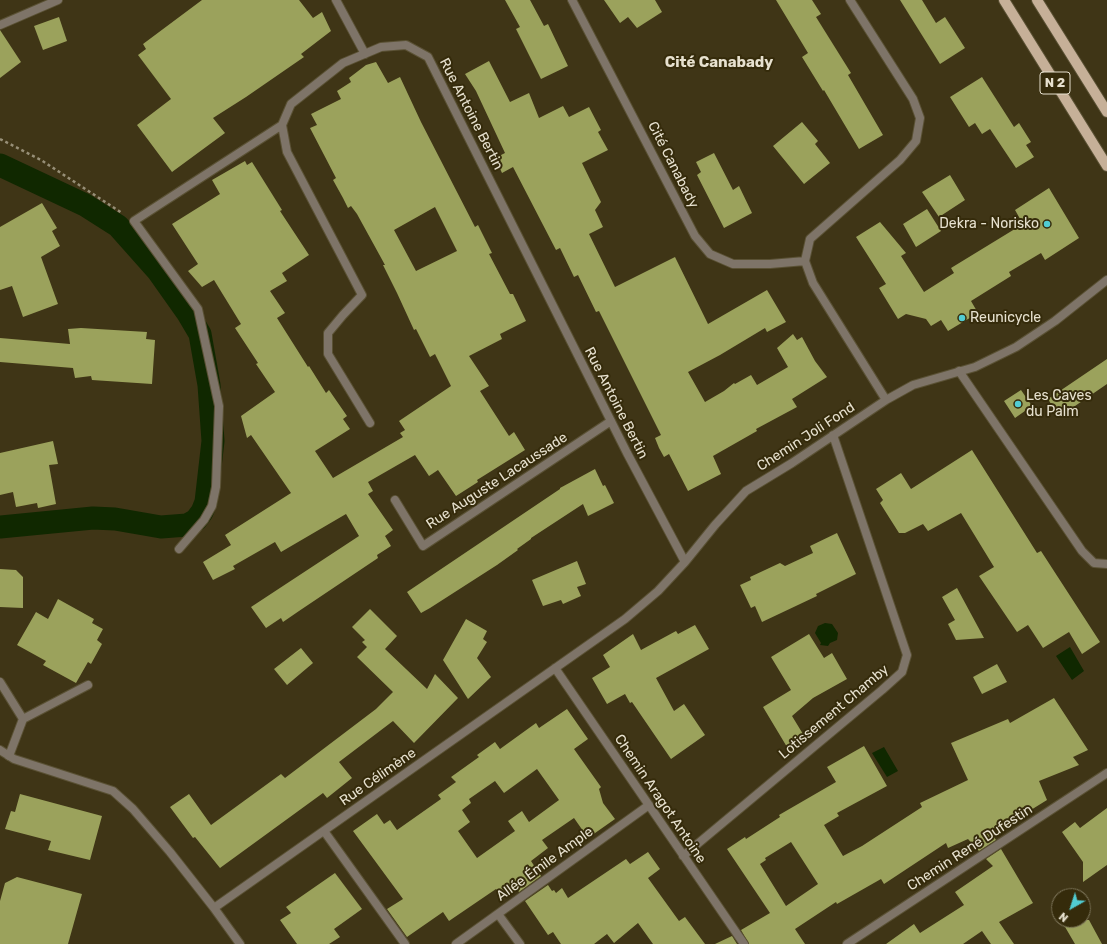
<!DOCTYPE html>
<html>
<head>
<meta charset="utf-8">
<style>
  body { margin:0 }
  #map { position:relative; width:1107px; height:944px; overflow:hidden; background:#3f3516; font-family:Rubik,sans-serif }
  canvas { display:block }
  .north { position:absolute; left:1051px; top:888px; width:40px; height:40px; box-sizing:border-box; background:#352b0b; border:1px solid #7c7459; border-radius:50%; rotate:219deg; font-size:11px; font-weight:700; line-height:16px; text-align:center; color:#e7e1cf }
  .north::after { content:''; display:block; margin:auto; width:14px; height:18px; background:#51ccd2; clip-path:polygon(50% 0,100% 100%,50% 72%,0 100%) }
</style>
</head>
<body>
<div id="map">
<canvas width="1107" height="944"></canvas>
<div class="north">N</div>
</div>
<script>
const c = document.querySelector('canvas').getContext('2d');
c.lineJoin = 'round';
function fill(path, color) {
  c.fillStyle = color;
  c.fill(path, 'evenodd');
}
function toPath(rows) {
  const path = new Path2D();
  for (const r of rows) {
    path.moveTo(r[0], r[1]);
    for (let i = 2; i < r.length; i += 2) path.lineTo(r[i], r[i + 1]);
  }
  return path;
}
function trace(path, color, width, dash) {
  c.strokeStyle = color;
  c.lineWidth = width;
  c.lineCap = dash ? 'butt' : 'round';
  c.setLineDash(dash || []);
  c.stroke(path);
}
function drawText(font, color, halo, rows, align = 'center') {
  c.font = font + ' Rubik,sans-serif';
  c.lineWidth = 4;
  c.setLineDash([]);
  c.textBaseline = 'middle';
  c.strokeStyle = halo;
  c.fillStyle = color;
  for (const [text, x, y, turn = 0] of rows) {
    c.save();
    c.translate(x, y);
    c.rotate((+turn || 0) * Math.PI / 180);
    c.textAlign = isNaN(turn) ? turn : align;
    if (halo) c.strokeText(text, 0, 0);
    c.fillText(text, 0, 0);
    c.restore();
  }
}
const water = toPath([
  [825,623,832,624,838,633,837,640,830,643,828,646,820,645,821,643,815,633,818,626],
  [1070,647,1084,671,1072,680,1056,656],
  [884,747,898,771,887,777,872,753]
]);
const canal = toPath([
  [0,165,85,205,118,226,158,271,187,312,200,334,209,385,213,441,206,502,202,512,196,520,187,525,161,527,115,519,93,518,0,527]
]);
const building = toPath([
  [202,0,299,0,313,18,322,12,331,31,301,54,304,57,246,97,213,118,225,133,172,172,137,125,171,99,138,55,146,49,143,44],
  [505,0,530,0,544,26,548,24,568,66,541,79,516,29,520,27],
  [604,0,655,0,662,12,637,28,628,17,620,23],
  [776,0,812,0,821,14,816,17,851,73,848,75,883,135,859,149,824,90,823,91,802,57,808,53],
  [900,0,922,0,936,23,945,17,965,48,940,64],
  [59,17,67,41,43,50,34,26],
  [0,30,21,62,0,78],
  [489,61,510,102,529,93,539,118,563,106,569,117,589,107,601,130,598,132,608,150,582,163,601,202,595,210,603,227,589,234,615,287,675,257,708,324,767,290,786,322,767,332,765,328,720,355,688,372,705,402,724,391,734,383,735,384,751,375,757,385,788,367,777,348,793,334,797,340,802,337,815,361,827,377,792,399,797,407,756,429,757,431,713,456,721,474,688,491,669,454,664,457,659,448,655,438,661,435,599,311,596,312,578,275,574,277,560,248,556,250,513,167,502,173,495,158,505,153,476,91,465,74],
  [376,62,388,83,400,77,421,122,475,227,478,225,492,253,489,254,510,294,513,294,526,321,500,334,502,339,469,356,489,386,480,391,509,436,514,432,525,450,477,480,478,482,456,496,438,470,429,476,415,455,368,482,373,491,368,494,393,530,385,536,391,546,377,555,378,558,299,611,283,622,281,618,266,628,251,607,359,536,346,514,281,552,275,542,233,566,235,569,213,580,203,562,231,545,225,535,291,493,251,435,247,438,241,416,275,392,256,364,258,363,235,328,241,324,214,280,202,287,188,271,198,264,172,224,220,194,212,180,245,161,247,165,252,162,282,210,280,211,309,255,282,273,287,281,270,291,285,313,277,318,308,367,309,366,326,393,329,390,347,416,343,419,350,429,315,451,333,478,403,437,400,433,405,430,399,421,451,386,435,354,430,357,416,329,414,330,397,293,383,265,385,265,357,214,351,206,348,208,343,198,333,180,336,178,310,128,317,125,311,114,341,99,337,91,351,82,349,78,366,65],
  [435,207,457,251,416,271,394,230],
  [982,77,1014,127,1019,123,1031,142,1026,145,1034,157,1016,168,990,129,982,134,975,123,969,127,950,97],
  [802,122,818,141,815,144,830,163,804,184,773,146],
  [714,153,733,190,739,186,752,213,724,228,697,175,701,172,696,162],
  [950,175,965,200,939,217,922,192],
  [1049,188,1079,238,1045,260,1041,253,1009,272,1011,276,971,301,978,313,948,331,941,320,931,326,926,319,906,314,898,319,879,288,886,284,856,237,880,222,906,253,901,256,924,292,954,273,951,268,1023,224,1015,210],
  [42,203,57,228,52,231,60,246,41,257,58,304,23,317,12,286,0,290,0,227],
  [927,209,941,231,916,247,903,224],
  [81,328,147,332,146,339,155,340,152,384,92,380,91,376,75,378,73,368,0,362,0,338,70,344,68,329],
  [1107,359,1107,384,1059,417,1048,399],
  [1021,390,1032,406,1015,418,1004,401],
  [53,441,58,464,49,465,56,504,38,508,37,503,16,507,13,492,0,495,0,453],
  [972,450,1037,553,1041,551,1100,642,1082,654,1069,632,1043,648,1028,625,1017,632,979,576,994,567,961,513,928,531,923,524,905,533,899,533,880,503,883,500,876,489,901,473,911,489],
  [595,469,603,486,605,485,614,503,588,516,583,504,531,538,531,539,517,549,518,550,497,565,430,608,421,613,407,592,560,489,560,488],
  [837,533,856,574,816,594,817,596,762,622,755,606,751,608,740,585,751,580,750,577,780,563,785,566,813,553,810,546],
  [577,561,586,584,577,587,581,596,563,604,561,600,543,606,532,580],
  [0,569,16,570,23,577,23,608,0,607],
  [957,588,984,638,956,640,948,624,955,620,942,597],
  [58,599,94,619,92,623,103,629,97,640,102,644,91,664,88,662,76,683,43,665,46,661,17,645,36,612,48,619],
  [370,609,397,636,385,649,427,689,435,674,458,698,414,743,393,721,339,762,352,778,327,798,323,793,220,868,195,837,193,838,170,807,189,794,211,825,281,774,285,778,376,709,393,692,357,657,367,647,362,642,365,640,352,627],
  [466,619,487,631,483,639,487,642,477,658,491,677,468,699,443,660],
  [695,625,709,649,656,678,674,711,684,704,705,735,671,759,632,702,630,703,625,694,607,704,592,678,610,667,603,655,633,634,641,650,676,631,678,634],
  [809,634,824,658,832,653,847,679,813,698,792,716,806,739,790,752,763,707,791,690,771,657],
  [301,648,313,663,287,685,274,669],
  [997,664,1007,682,982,694,973,677],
  [1054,698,1088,750,1073,757,1079,765,1039,781,1047,800,992,834,996,840,979,851,968,839,948,848,946,843,884,884,881,879,837,904,836,902,795,929,805,944,749,944,741,930,770,913,727,849,745,837,746,839,780,817,779,815,836,782,827,767,864,746,887,786,837,813,839,816,824,825,843,856,862,846,922,807,920,803,968,780,951,743,1008,719,1010,723],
  [791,842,818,884,786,906,760,864,766,860,765,858],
  [567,709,588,739,574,749,601,787,599,789,603,803,615,819,588,838,574,818,542,840,548,848,531,861,541,876,519,892,517,889,503,899,496,889,449,921,443,912,407,937,387,909,403,899,353,831,377,814,384,824,390,820,397,830,441,799,438,795,456,782,451,777,479,757,477,755,495,742,500,749,536,723,539,728],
  [537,769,559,800,529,822,522,811,508,821,515,831,477,858,458,831,470,822,462,810,471,803,469,799,495,781,504,793],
  [20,794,102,816,90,860,48,850,51,841,5,829,11,811,15,812],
  [1107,808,1107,865,1083,882,1083,862,1062,832,1075,822,1080,828],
  [1001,849,1033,903,999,922,1014,944,991,944,982,931,963,944,886,944,914,924,920,933,964,905,955,892,993,866,986,859],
  [648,852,660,869,648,878,679,921,685,917,705,944,653,944,638,923,614,943,607,934,594,944,561,944,553,932,548,935,525,901,548,885,552,891,554,890,556,893,562,888,568,898,626,859,630,864],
  [335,873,362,909,334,929,340,937,329,944,297,944,280,920,291,913,286,907],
  [17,877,82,894,68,944,0,944,0,901,5,883],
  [1061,920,1089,920,1102,944,1075,944],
  [732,936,737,944,715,944]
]);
const path = toPath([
  [0,139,41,160,122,213]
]);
const service = toPath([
  [0,25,58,0],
  [959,371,1082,551,1094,563,1107,564],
  [0,682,23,719],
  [9,756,23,719,88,685]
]);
const minor = toPath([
  [336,0,365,54],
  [572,0,695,236,710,254,733,264,770,264,805,261],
  [850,0,913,99,920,118,916,141,900,160,810,239,805,261,813,283,886,400],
  [370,423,328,354,328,333,343,315,362,295,287,152,282,125,291,104,343,63,381,47,406,45,428,57,627,453,685,562],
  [395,500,423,546,611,421],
  [179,549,204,520,212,506,216,487,219,406,198,309,134,221,282,125],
  [555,668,744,944],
  [0,750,14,759,113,791,133,809,170,852,214,908,240,944],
  [324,831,405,944],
  [683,856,882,690,902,672,907,655,833,435],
  [214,908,625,619,658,591,685,562,715,525,746,491,792,463,886,400,913,385,975,367,1016,347,1055,321,1107,280],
  [498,914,520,944],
  [456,944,649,805],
  [847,944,1107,773]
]);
const primary = toPath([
  [1004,0,1107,166],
  [1037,0,1107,112]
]);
const markers = [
  [1047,224,4,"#51ccd2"],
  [962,318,4,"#51ccd2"],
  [1018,404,4,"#51ccd2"]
];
const shields = [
  [1055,83,30]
];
const shieldNames = [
  ["N 2",1055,83]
];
const streetNames = [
  ["Rue Antoine Bertin",471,114,63],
  ["Cité Canabady",673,165,63],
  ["Rue Antoine Bertin",616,403,63],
  ["Chemin Joli Fond",806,437,-33],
  ["Rue Auguste Lacaussade",497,481,-33],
  ["Lotissement Chamby",834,712,-40],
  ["Rue Célimène",378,777,-35],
  ["Chemin Aragot Antoine",660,799,56],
  ["Chemin René Dufestin",970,848,-33],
  ["Allée Émile Ample",545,864,-36]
];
const poiNames = [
  ["Dekra - Norisko",1039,224,"right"],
  ["Reunicycle",970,318],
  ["Les Caves",1026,396],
  ["du Palm",1026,412]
];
const neighbourhoodNames = [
  ["Cité Canabady",719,63]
];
fill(water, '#102800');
trace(canal, '#102800', 23);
fill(building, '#9ba25c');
trace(service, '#5a5134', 10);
trace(minor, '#5a5134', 10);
trace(primary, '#5a5134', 12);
trace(path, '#978f77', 2.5, [3, 3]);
trace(service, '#7e7468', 8);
trace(minor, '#7e7468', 8);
trace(primary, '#c6b098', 10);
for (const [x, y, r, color] of markers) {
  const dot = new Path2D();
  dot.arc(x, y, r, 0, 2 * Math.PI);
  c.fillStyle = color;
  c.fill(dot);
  trace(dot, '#352b0b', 1.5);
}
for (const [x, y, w] of shields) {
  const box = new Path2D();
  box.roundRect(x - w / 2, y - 11, w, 22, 3);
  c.fillStyle = '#352b0b';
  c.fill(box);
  trace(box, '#e7e1cf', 1);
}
drawText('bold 13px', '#e7e1cf', null, shieldNames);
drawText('14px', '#e7e1cf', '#352b0b', streetNames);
drawText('14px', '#e7e1cf', '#352b0b', poiNames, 'left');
drawText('bold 15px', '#e7e1cf', '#352b0b', neighbourhoodNames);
</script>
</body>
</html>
